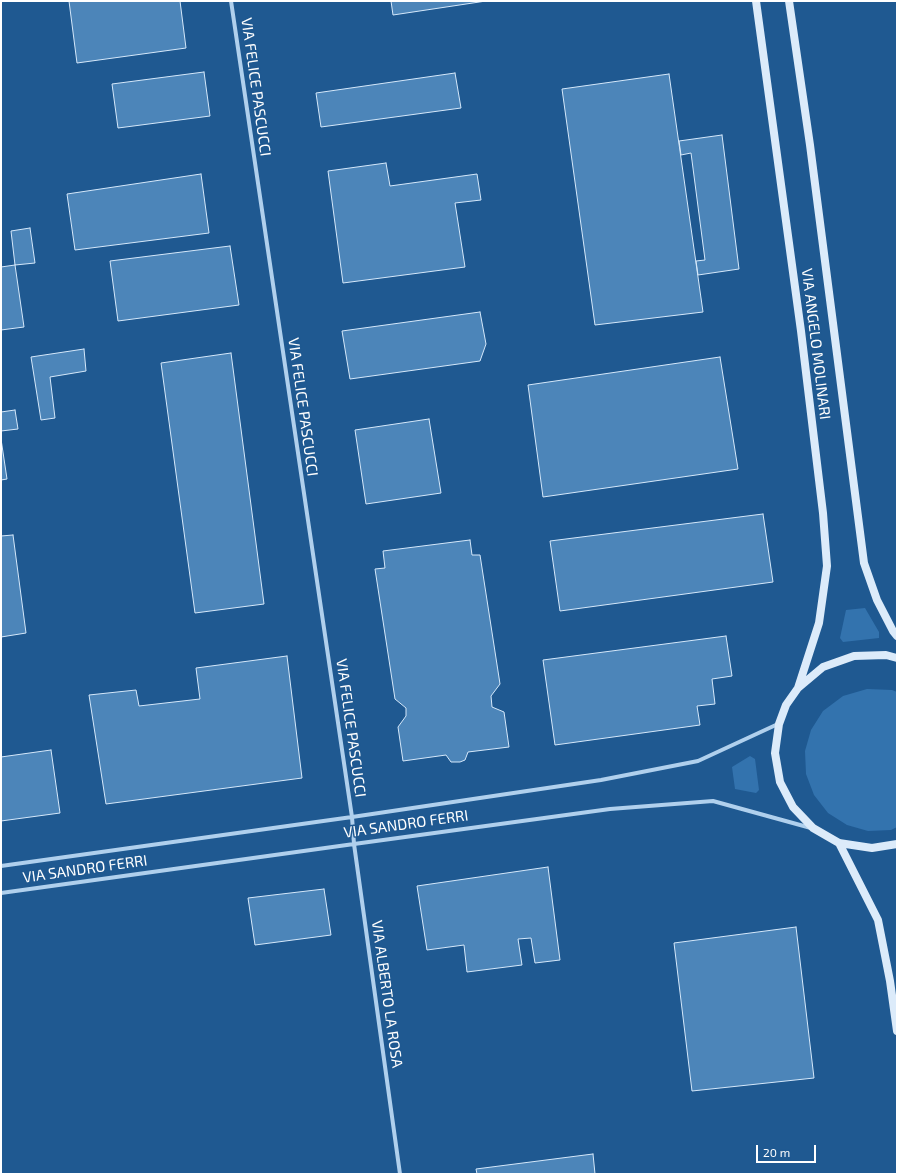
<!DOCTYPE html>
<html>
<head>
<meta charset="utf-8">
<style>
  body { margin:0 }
  #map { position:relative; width:898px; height:1175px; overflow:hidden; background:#1f5991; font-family:"Exo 2",sans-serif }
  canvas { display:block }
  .frame { position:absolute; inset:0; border:2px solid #fff; pointer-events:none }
  .scale { position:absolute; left:756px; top:1145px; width:60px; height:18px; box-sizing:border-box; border:2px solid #fff; border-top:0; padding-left:5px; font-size:12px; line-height:14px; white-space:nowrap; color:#fff; -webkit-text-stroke:3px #1f5991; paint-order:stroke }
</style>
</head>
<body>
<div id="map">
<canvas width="898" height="1175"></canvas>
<div class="frame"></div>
<div class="scale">20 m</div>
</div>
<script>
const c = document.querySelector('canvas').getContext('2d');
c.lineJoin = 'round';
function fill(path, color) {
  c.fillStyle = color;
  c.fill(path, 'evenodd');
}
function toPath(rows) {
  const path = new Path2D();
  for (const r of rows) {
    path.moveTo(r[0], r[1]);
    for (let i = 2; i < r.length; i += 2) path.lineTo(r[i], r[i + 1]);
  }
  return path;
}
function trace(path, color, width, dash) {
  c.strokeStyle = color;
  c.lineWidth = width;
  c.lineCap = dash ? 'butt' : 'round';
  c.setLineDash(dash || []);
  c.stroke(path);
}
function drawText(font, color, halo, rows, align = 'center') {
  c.font = font + ' "Exo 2",sans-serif';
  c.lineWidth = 3;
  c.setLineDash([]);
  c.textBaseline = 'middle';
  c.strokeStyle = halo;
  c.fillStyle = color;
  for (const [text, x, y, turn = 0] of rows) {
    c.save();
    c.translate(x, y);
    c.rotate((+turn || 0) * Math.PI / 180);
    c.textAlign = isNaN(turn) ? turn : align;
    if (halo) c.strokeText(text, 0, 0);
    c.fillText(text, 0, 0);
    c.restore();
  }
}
const green = toPath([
  [865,608,879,632,879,638,843,642,840,638,846,610],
  [867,689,892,690,897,692,897,827,891,830,868,831,847,825,828,813,814,795,806,774,805,751,811,730,823,711,843,696],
  [750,756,755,759,759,790,756,793,735,789,732,767]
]);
const building = toPath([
  [69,1,180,1,186,48,77,63,69,1],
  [391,1,486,1,393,15,391,1],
  [204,72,210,116,118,128,112,84,204,72],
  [455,73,461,108,321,127,316,93,455,73],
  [669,74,703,312,595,325,562,89,669,74],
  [722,135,739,269,698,275,696,261,705,260,691,153,681,155,679,141,722,135],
  [386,163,390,186,477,174,481,200,455,203,465,267,343,283,328,171,386,163],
  [201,174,209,233,75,250,67,194,201,174],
  [30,228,35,263,15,265,11,231,30,228],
  [230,246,239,305,118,321,110,261,230,246],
  [15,265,24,327,1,330,1,267,15,265],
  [480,312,486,344,480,361,350,379,342,331,480,312],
  [84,349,86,371,50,377,55,418,41,420,31,357,84,349],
  [231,353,264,604,195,613,161,363,231,353],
  [720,357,738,469,543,497,528,385,720,357],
  [15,410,18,429,1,431,1,412,15,410],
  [429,419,441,493,366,504,355,430,429,419],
  [1,439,7,479,1,480,1,439],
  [763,514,773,582,560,611,550,541,763,514],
  [13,535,26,633,1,637,1,536,13,535],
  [470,540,472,555,480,555,500,684,491,696,492,707,504,712,509,747,468,752,465,760,460,762,451,762,446,755,403,761,398,727,406,716,406,708,395,699,375,569,385,568,383,551,470,540],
  [726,636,732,676,712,679,715,704,697,706,700,725,555,745,543,660,726,636],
  [287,656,302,778,106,804,89,695,136,690,139,706,200,699,196,668,287,656],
  [51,750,60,813,1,821,1,757,51,750],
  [548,867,560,960,535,963,531,938,518,939,522,965,467,972,464,945,427,950,417,886,548,867],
  [324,889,331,935,255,945,248,898,324,889],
  [796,927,814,1078,692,1091,674,943,796,927],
  [593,1154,595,1174,477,1174,476,1169,593,1154]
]);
const street = toPath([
  [231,1,352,817,354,844,400,1174],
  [1,866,352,817,601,780,698,761,778,724],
  [1,893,354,844,610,809,713,801,811,828]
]);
const secondary = toPath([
  [756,1,801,331,823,513,827,566,819,623,798,688],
  [789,1,810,145,864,563,877,600,893,631,897,636],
  [897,658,886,655,854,656,823,667,798,688,786,705,779,724,775,753,780,782,793,807,813,828,839,843,872,848,897,844],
  [839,843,878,920,890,981,897,1031]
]);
const streetNames = [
  ["VIA FELICE PASCUCCI",256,87,82],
  ["VIA ANGELO MOLINARI",816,344,83],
  ["VIA FELICE PASCUCCI",303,407,82],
  ["VIA FELICE PASCUCCI",351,728,82],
  ["VIA SANDRO FERRI",406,824,-8],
  ["VIA SANDRO FERRI",85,869,-8],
  ["VIA ALBERTO LA ROSA",387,994,82]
];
fill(green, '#3373ae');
fill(building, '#4c85b9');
trace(building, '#d5e8fa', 1);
trace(street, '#b0d0ed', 4);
trace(secondary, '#dcebfa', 8);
drawText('15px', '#fff', '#1f5991', streetNames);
</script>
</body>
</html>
